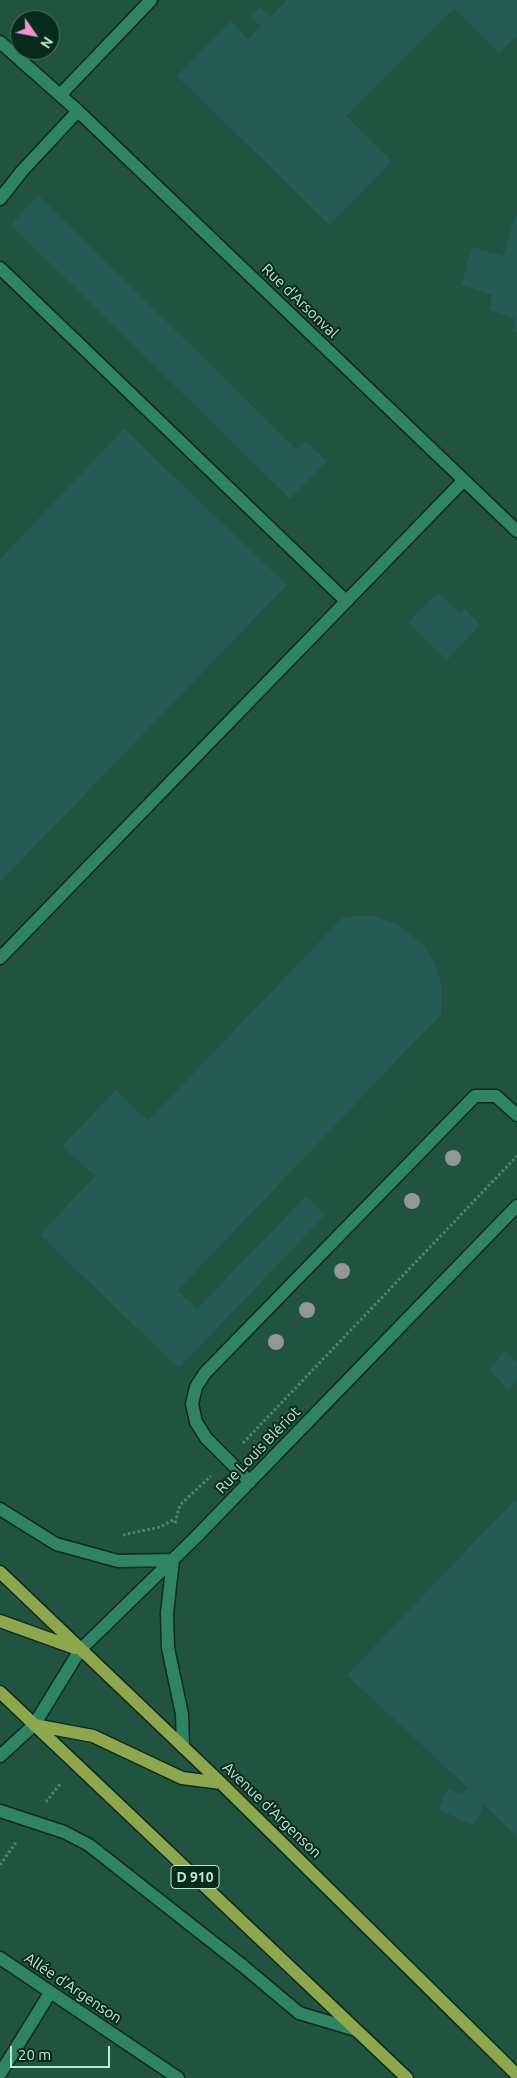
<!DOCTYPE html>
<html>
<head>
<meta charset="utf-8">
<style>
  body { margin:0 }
  #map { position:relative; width:517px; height:2078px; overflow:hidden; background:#194634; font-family:Ubuntu,sans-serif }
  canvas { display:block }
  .north { position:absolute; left:10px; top:10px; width:50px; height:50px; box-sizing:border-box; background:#062b1d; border:1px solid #507666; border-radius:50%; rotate:123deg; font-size:14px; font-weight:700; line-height:20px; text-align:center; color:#c0e7d4 }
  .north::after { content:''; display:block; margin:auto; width:18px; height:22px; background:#f790ce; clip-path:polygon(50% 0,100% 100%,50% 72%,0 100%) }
  .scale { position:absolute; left:10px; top:2046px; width:100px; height:22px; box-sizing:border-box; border:2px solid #c0e7d4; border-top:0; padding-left:6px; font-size:15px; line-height:18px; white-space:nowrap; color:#c0e7d4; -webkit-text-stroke:4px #062b1d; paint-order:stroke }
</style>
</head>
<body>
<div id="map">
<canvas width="517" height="2078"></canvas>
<div class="north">N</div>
<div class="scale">20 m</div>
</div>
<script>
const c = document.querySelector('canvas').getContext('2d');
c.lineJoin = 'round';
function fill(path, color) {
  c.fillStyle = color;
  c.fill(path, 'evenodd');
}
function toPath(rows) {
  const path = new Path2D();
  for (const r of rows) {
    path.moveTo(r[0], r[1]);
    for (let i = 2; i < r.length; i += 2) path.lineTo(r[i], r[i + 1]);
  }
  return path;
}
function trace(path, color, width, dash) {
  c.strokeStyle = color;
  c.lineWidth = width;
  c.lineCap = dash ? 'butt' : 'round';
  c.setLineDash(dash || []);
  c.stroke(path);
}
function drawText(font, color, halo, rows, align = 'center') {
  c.font = font + ' Ubuntu,sans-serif';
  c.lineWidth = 4;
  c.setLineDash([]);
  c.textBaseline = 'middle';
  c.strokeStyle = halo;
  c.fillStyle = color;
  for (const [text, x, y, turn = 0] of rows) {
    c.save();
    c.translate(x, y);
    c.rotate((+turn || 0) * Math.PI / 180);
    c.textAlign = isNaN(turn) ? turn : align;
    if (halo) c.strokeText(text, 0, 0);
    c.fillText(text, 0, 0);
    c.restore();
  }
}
const built = toPath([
  [0,0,517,0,517,2078,0,2078],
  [20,20,50,20,50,50,20,50]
]);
const building = toPath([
  [287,0,517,0,517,36,499,53,454,8,346,116,392,161,330,225,177,76,231,21,248,39,261,26,250,16,259,7,270,17],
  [38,195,297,450,305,441,327,461,290,499,11,225],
  [517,215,517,332,513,331,515,319,490,310,492,295,461,285,472,247,504,256,514,218],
  [124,429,287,585,0,882,0,559],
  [438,593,460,613,464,609,480,625,447,660,408,622],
  [357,916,372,916,388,921,403,928,426,948,434,961,442,986,441,1014,177,1291,197,1309,306,1196,325,1215,179,1368,40,1235,95,1176,62,1146,116,1090,148,1121,343,917],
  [505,1351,517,1362,517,1380,508,1389,489,1370],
  [517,1498,517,1837,484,1804,474,1826,438,1809,448,1789,462,1794,467,1787,347,1675]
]);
const path = toPath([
  [243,1443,517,1156],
  [175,1523,180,1505,211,1476],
  [123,1535,160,1527,175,1519],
  [46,1802,61,1783],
  [0,1865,17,1841]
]);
const minor = toPath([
  [0,42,78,111,517,531],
  [60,95,151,0],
  [0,199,22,171,78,111],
  [0,268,346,601],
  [0,958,464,480],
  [250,1482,206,1438,196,1422,192,1404,196,1387,205,1373,475,1096,496,1096,517,1115],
  [0,1509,56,1544,118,1561,173,1560],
  [173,1560,167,1613,168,1648,182,1714,183,1747],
  [0,1756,34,1725,80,1650,196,1537,517,1206],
  [0,1811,64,1832,89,1845,243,1966,299,2013,356,2030],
  [0,1958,178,2078],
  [0,2074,50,1993]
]);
const major = toPath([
  [0,1572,221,1783,517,2075],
  [0,1621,75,1648],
  [0,1692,407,2078],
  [34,1725,93,1736,182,1778,221,1783]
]);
const trees = [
  [453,1158],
  [412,1201],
  [342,1271],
  [307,1310],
  [276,1342]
];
const shields = [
  [195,1877,48]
];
const shieldNames = [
  ["D 910",195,1877]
];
const streetNames = [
  ["Rue d'Arsonval",300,301,44],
  ["Rue Louis Blériot",258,1450,-46],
  ["Avenue d'Argenson",272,1810,44],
  ["Allée d’Argenson",73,1988,34]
];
fill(built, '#215440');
fill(building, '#245b54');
trace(minor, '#0f291e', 15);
trace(major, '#0f291e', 15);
trace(path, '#56816f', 3, [2.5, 2.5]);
trace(minor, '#2e8463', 12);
trace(major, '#8da74c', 12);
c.fillStyle = '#929797';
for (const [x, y] of trees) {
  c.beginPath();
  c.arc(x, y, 8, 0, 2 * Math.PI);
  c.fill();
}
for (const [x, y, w] of shields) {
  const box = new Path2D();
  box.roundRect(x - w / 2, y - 11.5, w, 23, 4);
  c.fillStyle = '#062b1d';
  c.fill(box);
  trace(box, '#c0e7d4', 1);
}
drawText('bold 14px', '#c0e7d4', null, shieldNames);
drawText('15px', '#c0e7d4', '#062b1d', streetNames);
</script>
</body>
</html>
